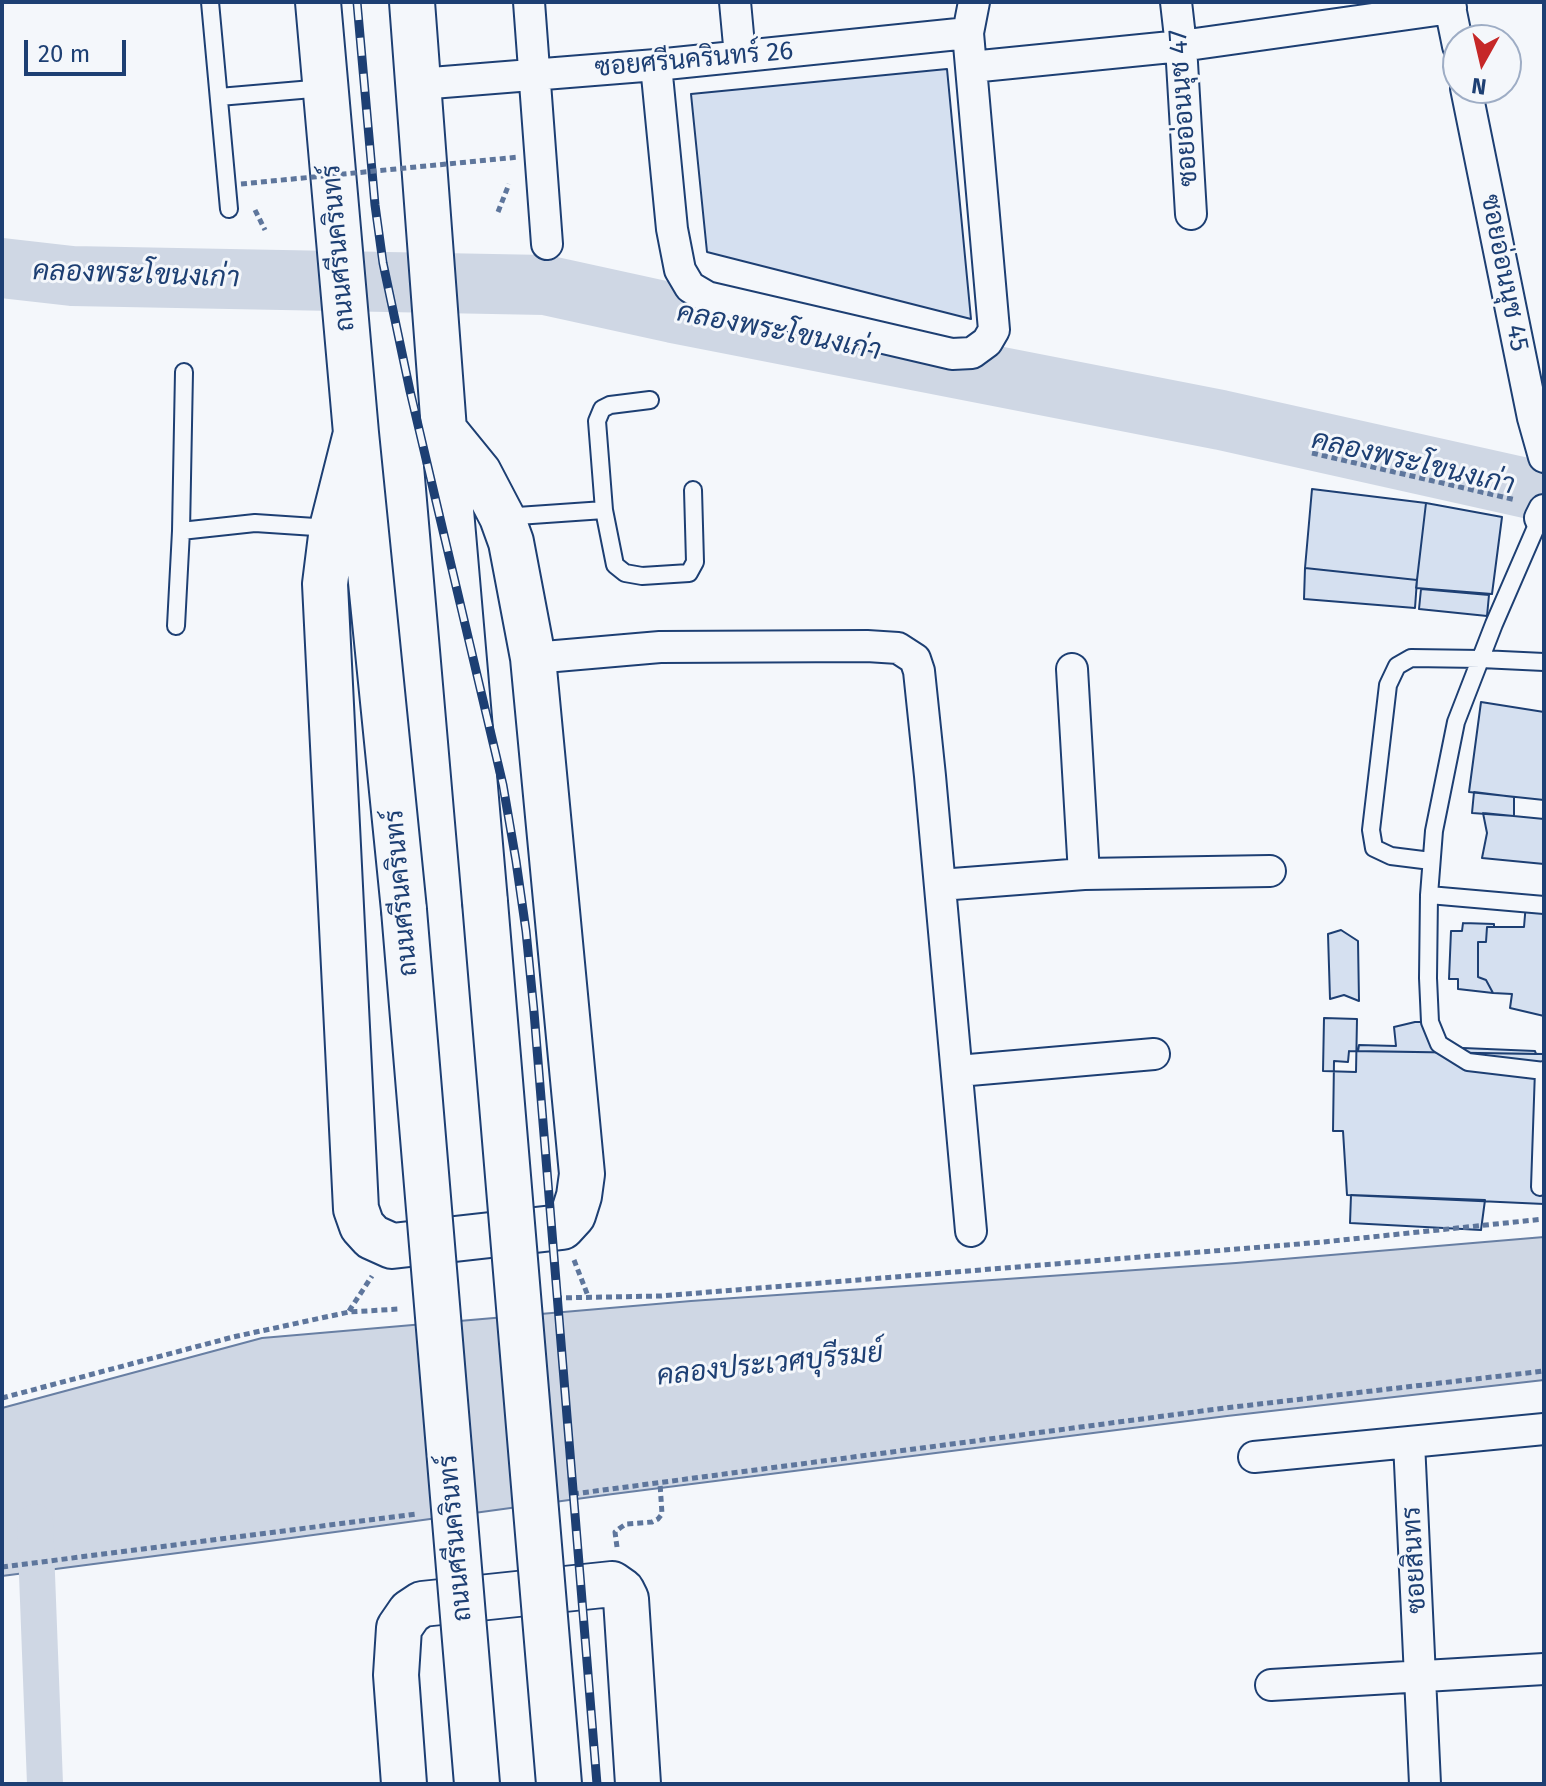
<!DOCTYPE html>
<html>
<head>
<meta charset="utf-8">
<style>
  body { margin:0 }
  #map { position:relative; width:1546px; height:1786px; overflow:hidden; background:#f4f7fb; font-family:"Fira Sans",sans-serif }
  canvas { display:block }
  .frame { position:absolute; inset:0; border:4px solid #1d3f73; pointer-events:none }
  .north { position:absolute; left:1442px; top:24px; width:80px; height:80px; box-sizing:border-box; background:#f4f7fb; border:2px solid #9eadc5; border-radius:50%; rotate:188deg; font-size:22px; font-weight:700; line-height:32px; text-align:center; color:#1d3f73 }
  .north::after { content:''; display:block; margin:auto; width:28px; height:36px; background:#c62828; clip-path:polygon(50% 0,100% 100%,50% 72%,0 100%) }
  .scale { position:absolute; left:24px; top:40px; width:102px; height:36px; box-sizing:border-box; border:4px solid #1d3f73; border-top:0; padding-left:10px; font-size:24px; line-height:28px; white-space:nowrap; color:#1d3f73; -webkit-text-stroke:6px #f4f7fb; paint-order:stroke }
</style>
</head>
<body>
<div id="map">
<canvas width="1546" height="1786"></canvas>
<div class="frame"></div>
<div class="north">N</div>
<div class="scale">20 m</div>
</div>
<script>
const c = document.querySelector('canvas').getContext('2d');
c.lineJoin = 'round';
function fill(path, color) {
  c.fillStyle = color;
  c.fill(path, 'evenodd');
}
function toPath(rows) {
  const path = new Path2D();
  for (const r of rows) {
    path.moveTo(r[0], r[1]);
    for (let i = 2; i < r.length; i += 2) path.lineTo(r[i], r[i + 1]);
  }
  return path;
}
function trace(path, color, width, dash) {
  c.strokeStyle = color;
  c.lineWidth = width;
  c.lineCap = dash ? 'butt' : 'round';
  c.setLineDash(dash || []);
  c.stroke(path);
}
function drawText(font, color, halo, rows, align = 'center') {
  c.font = font + ' "Fira Sans",Sarabun,sans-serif';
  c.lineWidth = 6;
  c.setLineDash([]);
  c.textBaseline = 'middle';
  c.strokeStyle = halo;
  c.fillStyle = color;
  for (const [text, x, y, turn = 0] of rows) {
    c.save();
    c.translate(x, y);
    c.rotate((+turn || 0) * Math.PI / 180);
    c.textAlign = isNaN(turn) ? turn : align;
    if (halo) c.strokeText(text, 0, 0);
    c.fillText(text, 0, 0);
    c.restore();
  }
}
const water = toPath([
  [1544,1237,1544,1380,1227,1416,613,1494,262,1542,2,1576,2,1408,262,1338,691,1301,1236,1263,1544,1237]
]);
const canal = toPath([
  [35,1522,45,1784]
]);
const river = toPath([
  [2,268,72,276,545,285,673,313,1221,420,1544,492]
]);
const building = toPath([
  [947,69,971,319,707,252,691,94,947,69],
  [1312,489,1426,503,1417,580,1305,568,1312,489],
  [1426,503,1502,517,1492,594,1416,588,1426,503],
  [1305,568,1417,580,1415,608,1304,599,1305,568],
  [1421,589,1489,595,1487,616,1419,609,1421,589],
  [1481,702,1544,712,1544,800,1469,792,1481,702],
  [1474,792,1514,797,1514,816,1472,813,1474,792],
  [1483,813,1544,819,1544,864,1482,858,1487,833,1483,813],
  [1526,903,1544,905,1544,1016,1510,1008,1512,994,1493,993,1486,980,1478,977,1478,942,1486,942,1487,927,1524,927,1526,903],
  [1463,923,1494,924,1494,927,1487,927,1486,942,1478,942,1478,977,1486,980,1493,993,1458,989,1458,979,1449,979,1451,931,1462,931,1463,923],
  [1341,930,1358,941,1359,1001,1344,995,1330,999,1328,934,1341,930],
  [1324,1018,1357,1019,1356,1072,1323,1071,1324,1018],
  [1415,1022,1427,1022,1439,1047,1535,1051,1536,1054,1358,1051,1359,1045,1396,1046,1394,1027,1415,1022],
  [1349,1051,1544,1054,1544,1204,1347,1195,1343,1131,1333,1131,1334,1061,1348,1062,1349,1051],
  [1351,1195,1485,1200,1481,1230,1350,1223,1351,1195]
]);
const path = toPath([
  [255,210,265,230],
  [498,212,509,184],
  [1312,453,1516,500],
  [574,1260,588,1296],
  [556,1298,661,1296,1323,1242,1544,1219],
  [349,1311,372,1276],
  [2,1398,233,1337,349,1312,399,1309],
  [573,1494,1225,1408,1544,1371],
  [617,1547,615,1532,620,1528,626,1524,652,1522,658,1519,662,1514,660,1483],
  [2,1567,416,1514]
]);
const lane = toPath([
  [210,2,229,209],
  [219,97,324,88],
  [604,510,597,421,602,409,610,405,650,400],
  [503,517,604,510,615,565,625,573,642,576,689,573,695,562,693,490],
  [1540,518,1494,624,1456,722,1434,831,1429,895,1428,978,1430,1022,1439,1044,1468,1062,1544,1071],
  [181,531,184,372],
  [176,626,181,531,255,523,330,528],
  [1431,861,1391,856,1374,848,1371,830,1388,685,1397,666,1411,658,1481,659,1544,662],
  [1429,895,1544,905],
  [1540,1187,1544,1070]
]);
const street = toPath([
  [529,2,547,244],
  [735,2,740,56],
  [1176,2,1181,46,1191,214],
  [1449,2,1458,46],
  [656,65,672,229,680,270,690,287,707,297,952,354,972,353,987,342,994,330,968,33,974,2],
  [971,67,1181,46,1451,8],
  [419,84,656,65,968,33],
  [1466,88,1533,418,1544,457],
  [1540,518,1544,510],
  [533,658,660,647,867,646,898,648,915,659,919,671,930,776,971,1231],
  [1072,669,1084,874],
  [940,885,1084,874,1270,871],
  [958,1071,1154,1054],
  [1409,1442,1425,1784],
  [1254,1457,1544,1429],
  [1271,1685,1544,1669]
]);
const primary = toPath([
  [318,2,356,433,404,910],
  [412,2,444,430,485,902],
  [356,433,332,528,325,584,356,1209,362,1226,372,1237,392,1246,562,1227,573,1215,579,1196,582,1174,533,658,511,542,502,517,479,473,444,430],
  [404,1784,396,1675,399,1628,410,1612,422,1604,612,1584,622,1591,626,1599,638,1784]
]);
const rail = toPath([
  [357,2,375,205,383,263,410,391,503,785,516,861,526,931,534,1012,597,1784]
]);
const pathBridge = toPath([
  [241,184,519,157]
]);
const primaryBridge = toPath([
  [485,902,559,1784],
  [404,910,477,1784]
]);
const streetNames = [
  ["ซอยศรีนครินทร์ 26",694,60,-5],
  ["ซอยอ่อนนุช 47",1184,108,-94],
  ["ถนนศรีนครินทร์",339,248,-95],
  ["ซอยอ่อนนุช 45",1504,273,79],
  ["ถนนศรีนครินทร์",402,893,-95],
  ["ถนนศรีนครินทร์",456,1538,-95],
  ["ซอยสินทร",1415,1560,-93]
];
const waterNames = [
  ["คลองพระโขนงเก่า",136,275,2],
  ["คลองพระโขนงเก่า",779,332,11],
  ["คลองพระโขนงเก่า",1413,463,13],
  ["คลองประเวศบุรีรมย์",770,1365,-6]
];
fill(water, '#cfd7e4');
trace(water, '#687fa3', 2);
trace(canal, '#cfd7e4', 36);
trace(river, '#cfd7e4', 60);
fill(building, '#d5e0f0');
trace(building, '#1d3f73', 2);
trace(lane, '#1d3f73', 20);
trace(street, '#1d3f73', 34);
trace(primary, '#1d3f73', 48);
trace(path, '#5e769c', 5, [6, 4]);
trace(lane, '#f4f7fb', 16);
trace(street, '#f4f7fb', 30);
trace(primary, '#f4f7fb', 44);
trace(rail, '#1d3f73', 9);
trace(rail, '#f4f7fb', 6, [18]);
trace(primaryBridge, '#1d3f73', 48, []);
trace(pathBridge, '#5e769c', 5, [6, 4]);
trace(primaryBridge, '#f4f7fb', 44);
drawText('26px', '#1d3f73', '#f4f7fb', streetNames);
drawText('italic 28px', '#1d3f73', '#f4f7fb', waterNames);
</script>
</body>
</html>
